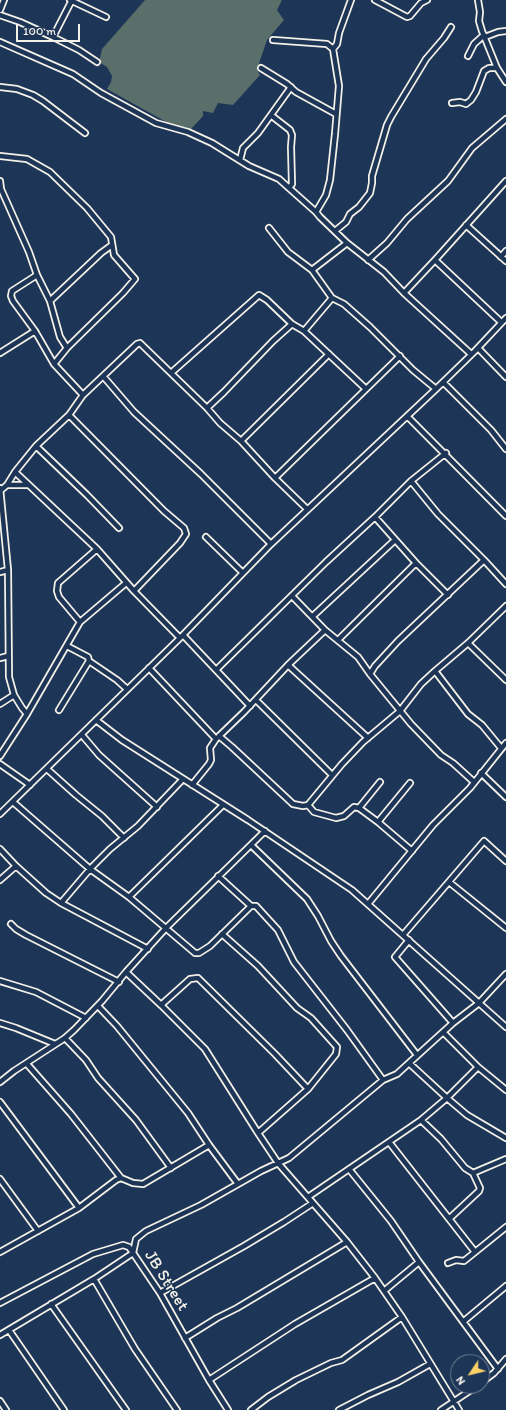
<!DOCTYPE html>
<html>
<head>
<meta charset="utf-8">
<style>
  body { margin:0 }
  #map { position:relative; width:506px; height:1410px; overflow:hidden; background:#1d3557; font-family:Itim,sans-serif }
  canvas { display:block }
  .north { position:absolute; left:450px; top:1354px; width:40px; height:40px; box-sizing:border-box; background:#1d3557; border:1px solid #738091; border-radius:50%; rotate:235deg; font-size:11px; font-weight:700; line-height:16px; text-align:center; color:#f4f1e8 }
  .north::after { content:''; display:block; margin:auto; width:14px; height:18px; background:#ffd166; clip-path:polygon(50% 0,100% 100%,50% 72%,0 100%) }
  .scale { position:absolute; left:16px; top:24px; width:64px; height:18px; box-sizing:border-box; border:2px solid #f4f1e8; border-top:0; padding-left:5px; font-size:12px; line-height:14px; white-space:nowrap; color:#f4f1e8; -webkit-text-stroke:3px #1d3557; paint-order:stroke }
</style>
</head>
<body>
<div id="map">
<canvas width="506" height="1410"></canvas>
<div class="north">N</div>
<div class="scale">100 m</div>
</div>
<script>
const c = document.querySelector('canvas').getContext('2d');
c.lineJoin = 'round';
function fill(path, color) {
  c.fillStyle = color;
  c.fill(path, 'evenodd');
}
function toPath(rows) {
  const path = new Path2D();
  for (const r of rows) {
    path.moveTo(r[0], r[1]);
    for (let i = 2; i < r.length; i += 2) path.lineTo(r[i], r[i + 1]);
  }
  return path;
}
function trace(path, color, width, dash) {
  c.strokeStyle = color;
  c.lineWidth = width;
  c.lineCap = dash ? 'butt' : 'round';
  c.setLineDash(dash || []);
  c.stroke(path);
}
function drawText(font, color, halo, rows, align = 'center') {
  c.font = font + ' Itim,sans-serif';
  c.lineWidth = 3;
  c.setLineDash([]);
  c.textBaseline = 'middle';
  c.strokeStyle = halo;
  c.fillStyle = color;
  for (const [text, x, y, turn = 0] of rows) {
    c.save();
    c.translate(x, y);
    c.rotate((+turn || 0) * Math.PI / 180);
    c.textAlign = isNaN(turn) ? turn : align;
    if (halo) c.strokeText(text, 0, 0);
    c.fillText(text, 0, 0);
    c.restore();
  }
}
const green = toPath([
  [145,0,282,0,277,10,284,20,267,40,257,69,260,75,233,105,218,103,213,113,203,111,203,116,191,129,170,124,107,89,111,82,112,76,107,67,99,62,102,49]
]);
const minor = toPath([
  [70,0,106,17],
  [375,0,407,17,410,16,421,3,427,0],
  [478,0,480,12,479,21,482,31,497,68,506,82],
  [0,10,4,0],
  [0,15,20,22,53,37,72,0],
  [53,37,79,50,97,62],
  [485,37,498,32,506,31],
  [273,40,327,44,333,49],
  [0,42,73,74,101,93,156,123,188,132,212,143,249,166,279,179,289,188],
  [468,56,474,44,484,35],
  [261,68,287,84,296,92,336,114],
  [0,87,17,89,33,95,43,101,85,133],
  [452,103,460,102,466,104,471,100,476,92,484,71,489,68,497,68],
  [272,116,290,130,292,135,291,147,292,184,289,188,316,212,320,217,347,243,384,272,404,293,471,354],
  [0,156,27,159,50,172,87,208,111,237,114,255,135,279,123,293,67,348,54,364],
  [240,160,243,148,258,133,291,87],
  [0,181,1,189,29,252,37,275,50,301,60,337,67,348],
  [316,212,326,195,330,180,335,134,339,86,333,49,337,44,339,33,351,0],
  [466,225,506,261],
  [269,228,288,252,312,270,332,298,304,331],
  [335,231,346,222,350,214,359,207,370,193,372,183,372,176,387,125,391,117,426,59,444,38,451,27],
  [501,257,506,251],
  [368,260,387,243,407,219,448,181,472,148,506,119],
  [435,260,501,322],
  [312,270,347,243],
  [37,275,12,291,11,296,13,301,35,331,54,364,83,395],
  [404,293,435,260,506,181],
  [332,298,344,304,370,327,413,370,436,389],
  [50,301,101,253,112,245],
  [478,348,506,377],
  [0,353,35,331],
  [171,373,259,295,267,300,292,324,304,331,366,389],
  [103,376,134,412,201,474,271,544],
  [443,382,491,430,506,449],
  [207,408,224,392,273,341,292,324],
  [69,415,164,511,184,528,186,534,180,543,134,591],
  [407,416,506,516],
  [241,441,329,354],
  [36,446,87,495,119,528],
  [15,472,97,549,134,591,180,638],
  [275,478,400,356],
  [411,481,438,514,484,560,506,584],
  [7,485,27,485],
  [0,488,8,570,9,677,14,695,22,708,27,714],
  [1,490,7,485,15,472,36,446,69,415,83,395,137,344,140,343,207,408,220,423,241,441,275,478,307,509],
  [375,517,416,563,448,595],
  [206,537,243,573],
  [0,572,8,570],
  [292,596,325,630,358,657,370,674,411,724,441,755,453,763,474,782],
  [313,616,395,540],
  [80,622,59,597,57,591,58,583,97,549],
  [183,635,250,706],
  [338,640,416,563],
  [468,643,506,680],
  [67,646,88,657,89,661,117,680,127,689],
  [0,658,8,656],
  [288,665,368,738],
  [149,668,216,739],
  [216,670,326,562,375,517,411,481,446,453],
  [435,671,468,714,482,725,501,748],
  [370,674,375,666,398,641,484,560],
  [256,700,332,775],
  [0,704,14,695],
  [59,710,89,661],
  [96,720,122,740,248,820,352,890,506,1027],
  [82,735,99,755,157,807],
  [219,736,232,747,293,804,303,806,308,805,342,764,363,742,400,711,421,684,435,671,468,643,506,606],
  [0,756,27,714,80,622,126,583],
  [0,764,30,785],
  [47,769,76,795,102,816,124,838],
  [481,773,506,797],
  [192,785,209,764,211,760,210,748,216,739,244,712,288,665,325,630],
  [13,802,90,869,129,897,195,953,199,953,210,946,251,906,256,906,278,930,294,962,347,1030,383,1080],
  [308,805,314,812,336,818,344,816,354,807,359,808,378,822,412,851],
  [359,808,380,782],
  [0,814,180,638,271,544,436,389,474,352,506,318],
  [378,822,410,783],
  [251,845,307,899,318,916,331,941,341,956,417,1055],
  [0,849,16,866,46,893,61,903,148,949],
  [218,876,251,906],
  [0,880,16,866],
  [449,882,506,928],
  [129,897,223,805],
  [61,903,90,869,110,849,138,826,183,779],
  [368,904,433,825,470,788,506,743],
  [11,924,16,929,26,935,119,982],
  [222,934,258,966,297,1008,311,1018,337,1047,336,1054,308,1089,258,1133],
  [403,935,484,841,506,861],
  [409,940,395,957,453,1023],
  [126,972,161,1005,190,979,198,978,275,1054,308,1089],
  [0,981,36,992,86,1018],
  [161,1005,205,1049,258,1133,278,1163,347,1242,375,1278,402,1317,459,1410],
  [98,1006,117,1026,188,1113,209,1145,238,1184],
  [0,1023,16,1028,55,1044],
  [443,1032,478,1067,506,1090],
  [65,1038,86,1060,98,1078,136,1120,171,1168],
  [409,1063,447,1098,467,1115,506,1138],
  [27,1064,71,1114,121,1178],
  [0,1082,14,1071,65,1038,74,1030,102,1001,126,972,166,928,265,831],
  [0,1102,79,1208],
  [421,1120,441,1139,465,1168,473,1173,480,1188,479,1191,450,1218],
  [389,1142,475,1252],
  [349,1169,391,1221,419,1262,498,1369],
  [473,1173,506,1159],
  [0,1179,38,1231],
  [308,1197,421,1120,447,1098,478,1067],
  [0,1252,79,1208,116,1180,121,1178,133,1183,143,1184,209,1145],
  [448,1263,456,1260,464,1261,506,1227],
  [94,1279,135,1349,177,1410],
  [384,1291,419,1262],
  [160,1293,244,1246,284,1222,313,1203],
  [0,1303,93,1254,123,1245,129,1247,160,1293,209,1380,228,1410],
  [51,1304,126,1410],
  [464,1321,506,1286],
  [9,1330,64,1410],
  [0,1335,94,1279,133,1253,136,1239,146,1231,201,1205,261,1171,289,1158,383,1080,397,1074,409,1063,453,1023,479,1003,506,974],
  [185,1338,217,1318,237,1308,347,1242],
  [209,1380,295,1324,375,1278],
  [482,1382,494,1373,506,1359],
  [0,1401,6,1410],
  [251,1410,268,1397,296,1380,331,1363,342,1360,402,1317],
  [339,1410,368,1395,398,1382,430,1364],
  [441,1410,477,1386]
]);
const streetNames = [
  ["JB Street",166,1281,58]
];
fill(green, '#5a6e6a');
trace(minor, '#f4f1e8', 8);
trace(minor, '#1d3557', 4.5);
drawText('17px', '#f4f1e8', '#1d3557', streetNames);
</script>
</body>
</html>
